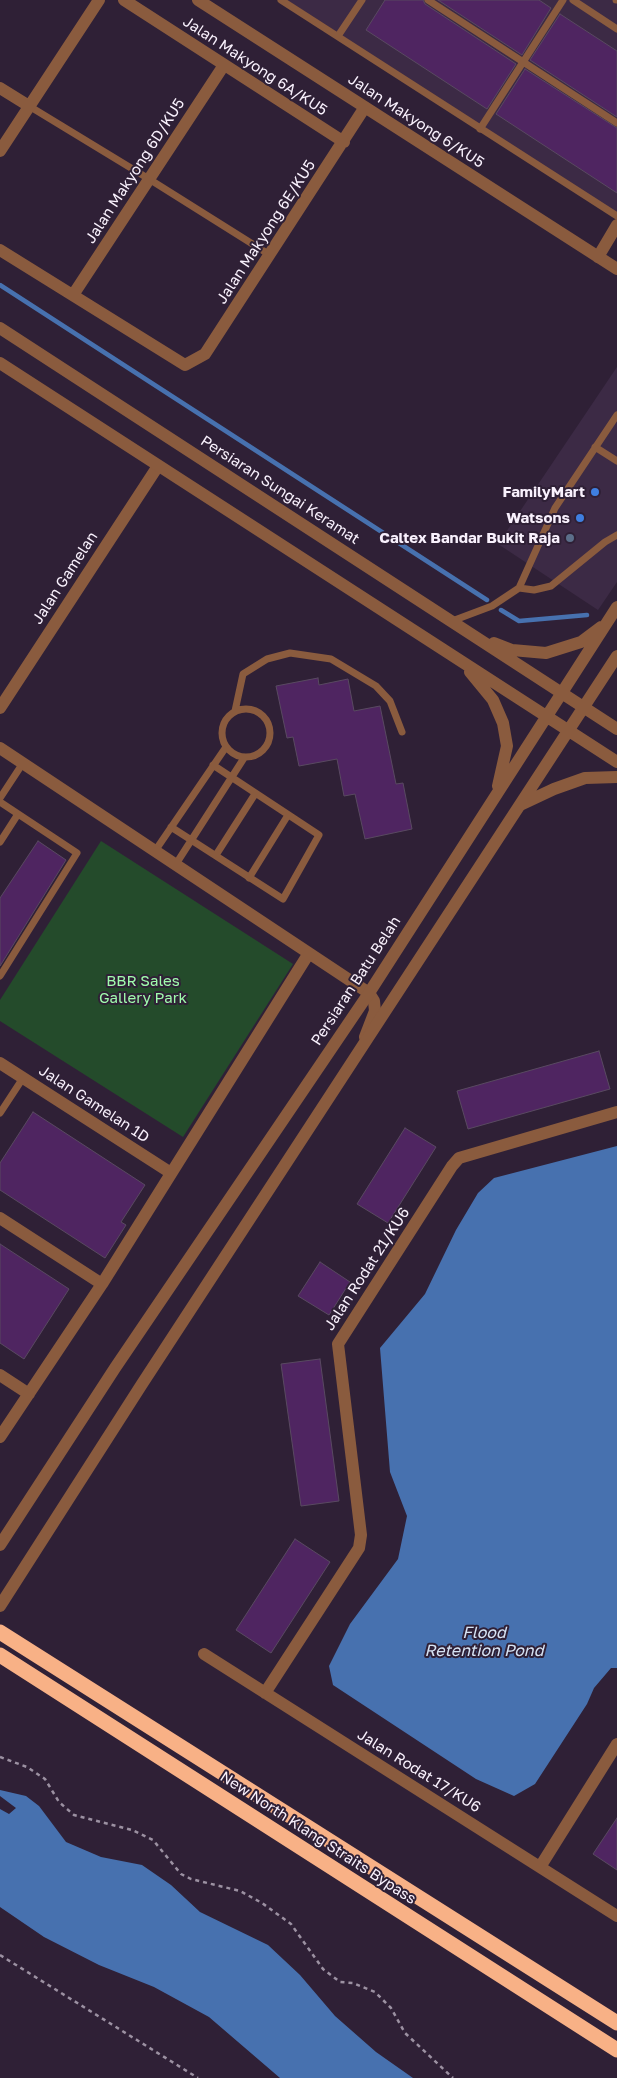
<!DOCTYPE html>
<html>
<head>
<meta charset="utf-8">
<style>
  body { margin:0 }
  canvas { display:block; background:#2f2036 }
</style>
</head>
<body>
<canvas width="617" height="2078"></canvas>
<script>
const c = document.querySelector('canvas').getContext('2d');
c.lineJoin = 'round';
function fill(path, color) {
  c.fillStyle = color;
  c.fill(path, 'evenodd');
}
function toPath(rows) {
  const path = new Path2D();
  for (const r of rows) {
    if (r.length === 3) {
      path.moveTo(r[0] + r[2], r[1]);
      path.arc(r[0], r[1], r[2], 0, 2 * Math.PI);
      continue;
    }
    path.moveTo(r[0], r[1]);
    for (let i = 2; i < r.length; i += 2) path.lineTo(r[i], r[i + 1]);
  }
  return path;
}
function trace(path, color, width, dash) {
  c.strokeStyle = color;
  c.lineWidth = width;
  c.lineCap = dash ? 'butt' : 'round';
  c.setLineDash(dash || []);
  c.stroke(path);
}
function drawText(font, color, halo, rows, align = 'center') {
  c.font = font + ' "Golos Text",sans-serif';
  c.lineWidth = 4;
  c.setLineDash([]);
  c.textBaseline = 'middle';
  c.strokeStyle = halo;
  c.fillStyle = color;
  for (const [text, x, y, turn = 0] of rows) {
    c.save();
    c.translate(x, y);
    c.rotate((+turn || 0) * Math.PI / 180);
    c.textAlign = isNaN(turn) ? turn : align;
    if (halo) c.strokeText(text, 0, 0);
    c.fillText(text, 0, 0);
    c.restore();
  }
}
const built = toPath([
  [287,0,617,0,617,213],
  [617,367,617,582,598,610,498,544]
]);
const green = toPath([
  [101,841,293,964,183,1137,0,1021,0,1000]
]);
const water = toPath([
  [617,1146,617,1668,611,1668,594,1688,587,1704,535,1784,514,1796,476,1779,333,1685,329,1666,350,1624,398,1559,407,1516,390,1472,380,1348,425,1294,456,1230,478,1193,494,1178],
  [0,1790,26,1796,39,1806,66,1842,101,1857,142,1865,171,1885,200,1912,268,1945,300,1975,335,2016,376,2052,413,2078,280,2078,209,2017,154,1987,99,1965,44,1937,0,1907,0,1809,9,1814,16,1808,0,1796]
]);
const stream = toPath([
  [0,285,487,600],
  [501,610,519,621,587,615]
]);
const building = toPath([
  [385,0,423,0,425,4,516,64,487,109,366,30,385,0],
  [438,0,539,0,551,8,522,55,438,0],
  [560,14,617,51,617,117,530,60,560,14],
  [525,69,617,128,617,193,496,114,525,69],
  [318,678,319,685,348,679,354,711,380,706,396,784,403,783,412,829,365,839,355,794,344,796,337,759,299,766,293,737,287,738,276,686,318,678],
  [38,841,66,860,0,966,0,898,38,841],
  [599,1051,610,1089,468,1129,457,1091,599,1051],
  [33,1112,145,1185,121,1222,126,1225,105,1258,0,1190,0,1163,33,1112],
  [405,1128,436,1147,388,1223,357,1204,405,1128],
  [0,1244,69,1289,24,1359,0,1343,0,1244],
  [320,1262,350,1282,329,1315,298,1296,320,1262],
  [320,1359,339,1501,301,1506,281,1364,320,1359],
  [295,1539,330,1562,271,1653,236,1630,295,1539],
  [617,1818,617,1870,593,1854,617,1818]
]);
const path = toPath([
  [0,1757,27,1767,45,1779,59,1802,74,1815,132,1830,153,1840,181,1874,191,1879,240,1891,262,1903,291,1924,323,1969,340,1982,353,1983,375,1992,391,2008,405,2033,453,2078],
  [0,1955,198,2078]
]);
const service = toPath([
  [281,0,617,216],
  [428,0,617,123],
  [573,0,617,29],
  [616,0,617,0],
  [338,36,362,0],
  [29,106,149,179,270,255],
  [480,129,563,0],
  [595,447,617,461],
  [519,588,534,590,551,586,605,542,617,535],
  [452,621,492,606,519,588,555,508,617,415],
  [246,733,24],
  [235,711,243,674,267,659,290,653,331,659,376,686,390,701,402,732],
  [0,798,23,763],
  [0,802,77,853,0,976],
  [171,827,283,899,319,835,213,765],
  [0,842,18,814],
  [155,851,226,747],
  [216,855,255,794],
  [176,864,244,758],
  [249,878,288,815],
  [0,1113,23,1078]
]);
const minor = toPath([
  [124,0,344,142],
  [198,0,617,269],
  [0,88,29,106],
  [0,151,99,0],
  [0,250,185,365,205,354,365,107],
  [598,257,617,225],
  [73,295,224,65],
  [0,708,158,466],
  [0,748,369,993,374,1001,375,1011,365,1037],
  [0,1063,171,1173],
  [0,1218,102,1284],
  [0,1375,29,1394],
  [0,1437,102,1284,309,953],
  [204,1654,617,1916],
  [265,1693,359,1548,361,1535,338,1344,452,1166,459,1158,617,1112],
  [540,1867,617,1744]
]);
const tertiary = toPath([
  [0,328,617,729],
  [0,363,617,762],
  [494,643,512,650,546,653,581,642,601,627],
  [470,672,493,700,503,723,507,746,498,786],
  [520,805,554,789,585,778,617,777],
  [0,1545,115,1368,369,993,617,607],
  [0,1606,142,1384,617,656]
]);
const motorway = toPath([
  [0,1632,617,2023],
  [0,1655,617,2050]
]);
const markers = [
  [595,492,5,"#3f7fe0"],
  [580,518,5,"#3f7fe0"],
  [570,538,5,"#5c6f8a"]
];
const streetNames = [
  ["Jalan Makyong 6A/KU5",255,66,33],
  ["Jalan Makyong 6/KU5",416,121,33],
  ["Jalan Makyong 6D/KU5",135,171,-57],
  ["Jalan Makyong 6E/KU5",266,232,-57],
  ["Persiaran Sungai Keramat",280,490,33],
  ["Jalan Gamelan",65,578,-57],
  ["Persiaran Batu Belah",356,981,-57],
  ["Jalan Gamelan 1D",94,1104,33],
  ["Jalan Rodat 21/KU6",367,1269,-57],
  ["Jalan Rodat 17/KU6",419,1771,32],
  ["New North Klang Straits Bypass",318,1838,33]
];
const poiNames = [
  ["FamilyMart",585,492],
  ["Watsons",570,518],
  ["Caltex Bandar Bukit Raja",560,538]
];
const parkNames = [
  ["BBR Sales",143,981],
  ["Gallery Park",143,998]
];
const waterNames = [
  ["Flood",484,1633],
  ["Retention Pond",484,1651]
];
fill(built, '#3c2a45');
fill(green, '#244b2b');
fill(water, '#4771af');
trace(stream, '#4771af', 4.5);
fill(building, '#4f2561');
trace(building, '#594961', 1);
trace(path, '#9c91a2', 2.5, [4, 4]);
trace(service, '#8a5b3e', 7);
trace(minor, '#8a5b3e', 12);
trace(tertiary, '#8a5b3e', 12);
trace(motorway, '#f8b186', 15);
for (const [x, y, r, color] of markers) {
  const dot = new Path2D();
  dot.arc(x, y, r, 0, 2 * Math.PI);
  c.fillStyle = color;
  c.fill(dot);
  trace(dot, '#2f2036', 2);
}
drawText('15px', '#f9f1fd', '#2f2036', streetNames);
drawText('bold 15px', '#f9f1fd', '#2f2036', poiNames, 'right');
drawText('15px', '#a0fbad', '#2f2036', parkNames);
drawText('italic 16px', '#d7e4f5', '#2f2036', waterNames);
</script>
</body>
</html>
